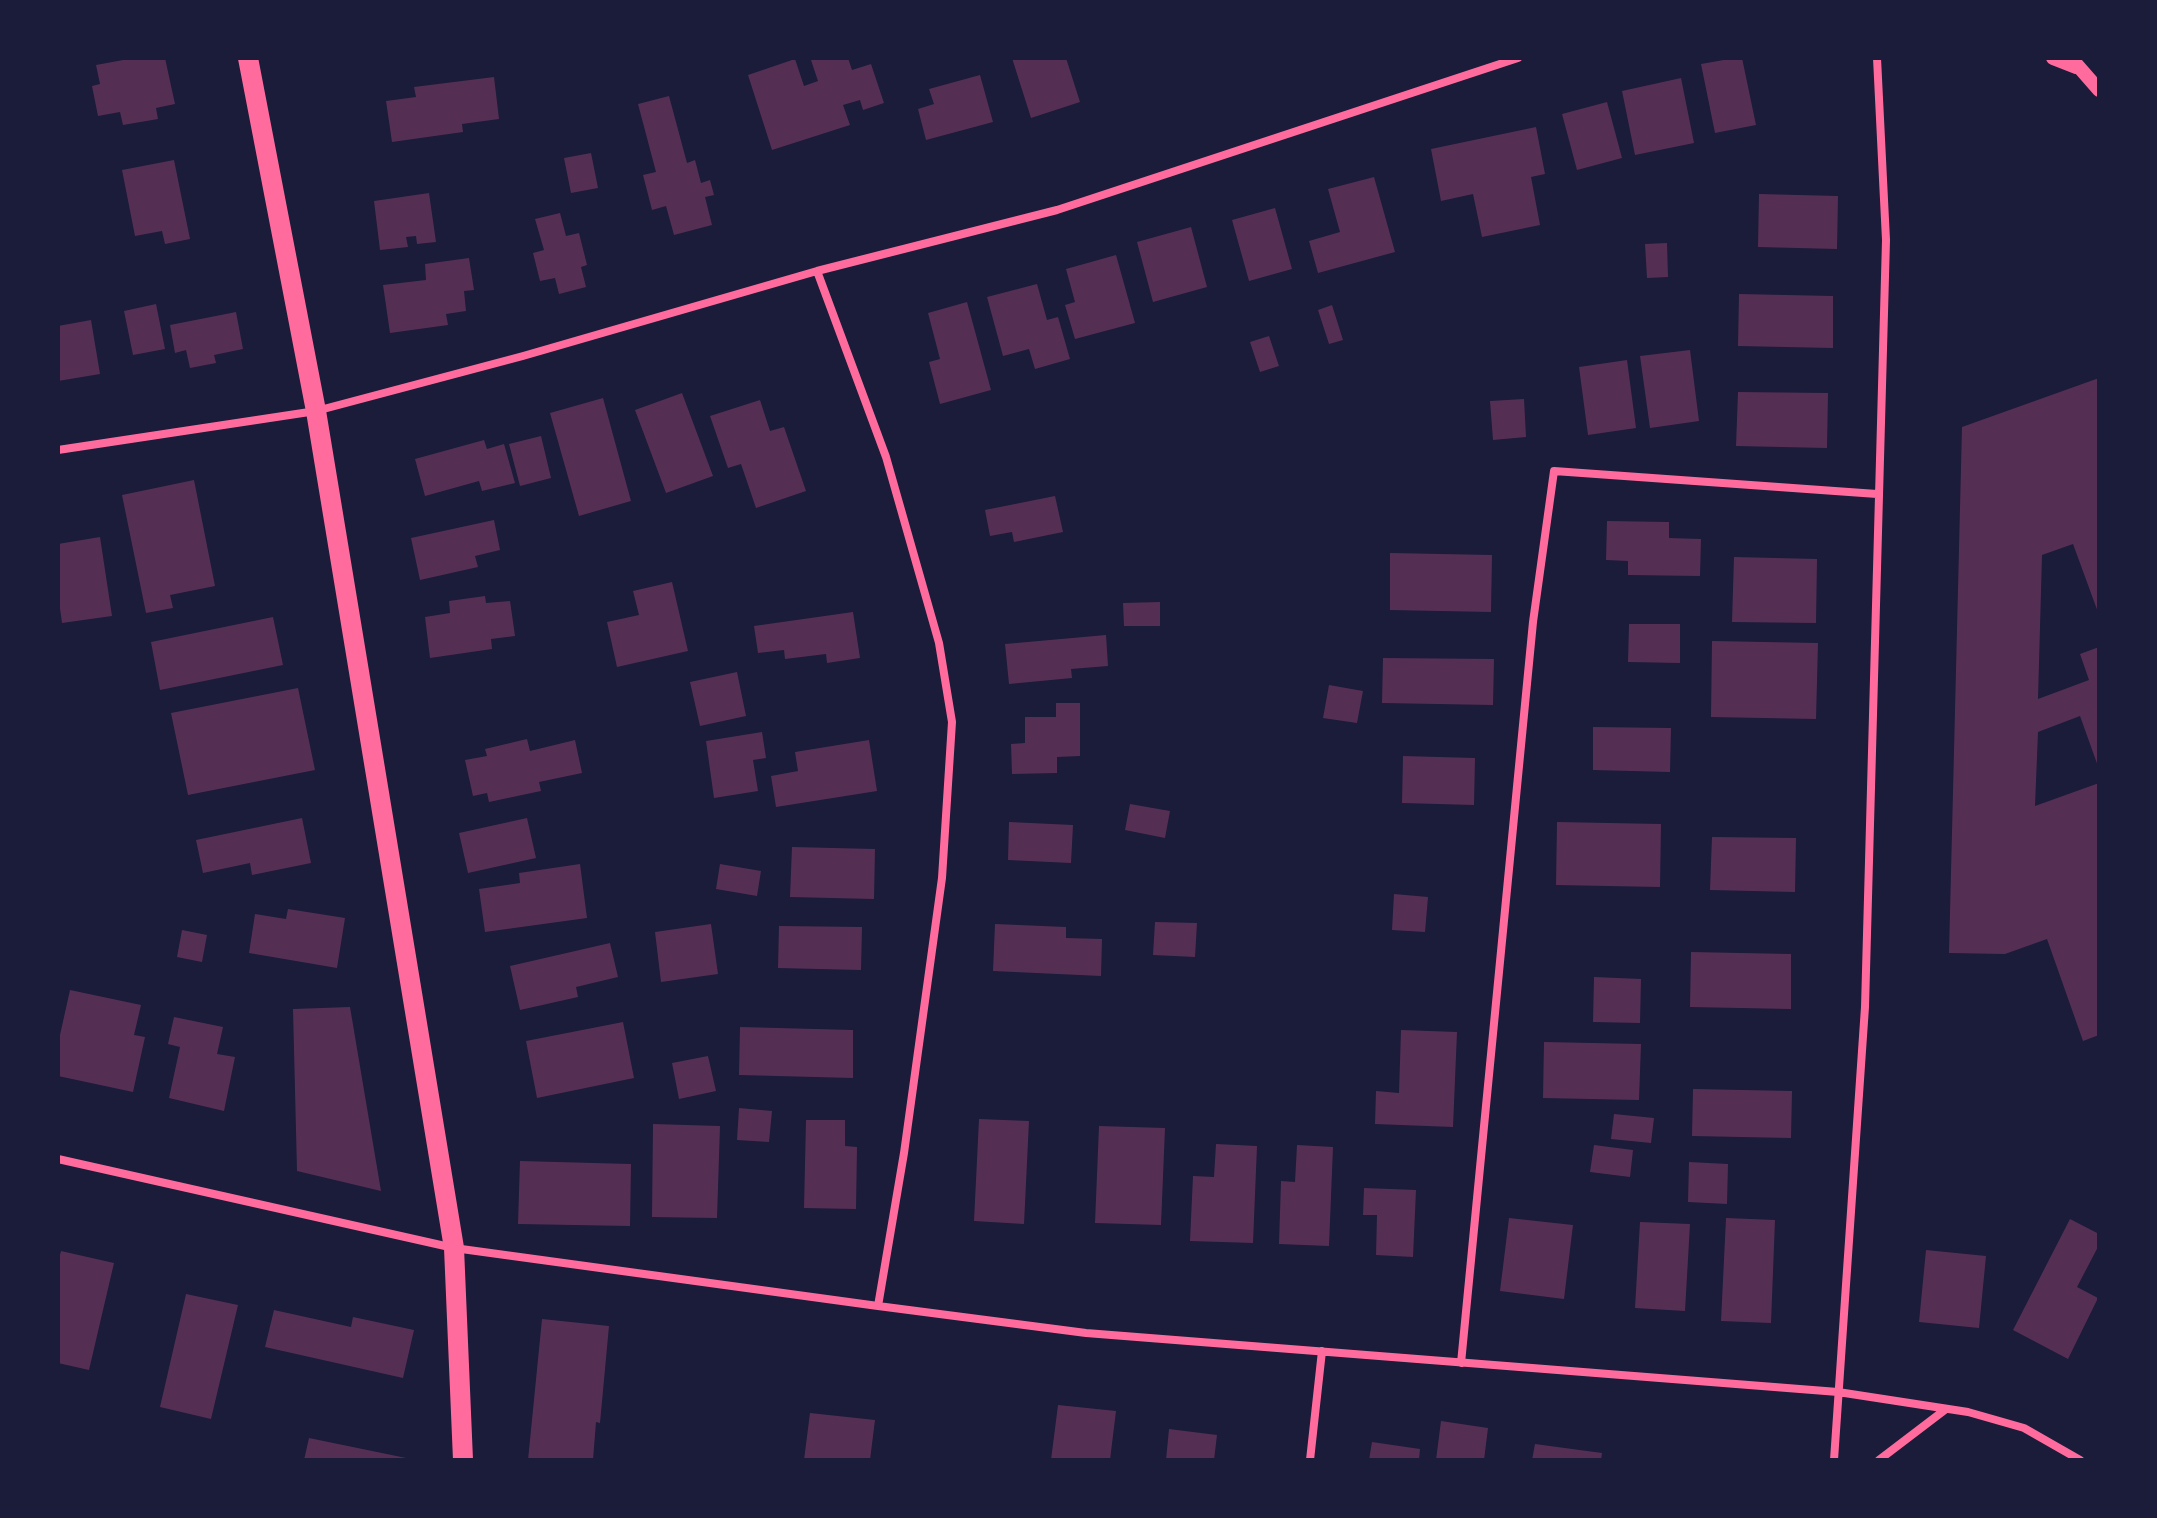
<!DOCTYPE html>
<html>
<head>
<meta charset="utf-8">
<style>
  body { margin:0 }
  #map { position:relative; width:2157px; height:1518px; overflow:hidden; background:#1b1b3a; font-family:"Libre Baskerville",serif }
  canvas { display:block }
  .frame { position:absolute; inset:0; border:60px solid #1b1b3a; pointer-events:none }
</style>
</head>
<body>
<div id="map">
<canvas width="2157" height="1518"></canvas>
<div class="frame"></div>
</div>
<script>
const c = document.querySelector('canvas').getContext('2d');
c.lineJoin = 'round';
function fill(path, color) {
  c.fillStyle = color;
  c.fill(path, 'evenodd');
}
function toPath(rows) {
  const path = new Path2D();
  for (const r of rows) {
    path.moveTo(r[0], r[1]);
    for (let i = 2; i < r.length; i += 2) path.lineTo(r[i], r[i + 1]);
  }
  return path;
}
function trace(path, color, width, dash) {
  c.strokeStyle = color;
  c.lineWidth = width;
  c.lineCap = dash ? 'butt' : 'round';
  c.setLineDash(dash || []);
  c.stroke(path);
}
const building = toPath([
  [134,58,165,58,175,104,156,108,158,119,123,125,120,112,98,116,92,86,100,84,96,65],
  [817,58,848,58,852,70,871,64,884,103,863,110,860,100,843,105,850,125,772,150,748,75,795,59,804,86,818,81,811,60],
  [1012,58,1066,58,1080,102,1031,118],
  [1735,58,1742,58,1756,125,1715,133,1701,64],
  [980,75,993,122,926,140,918,109,934,104,929,89],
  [494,77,499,119,462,124,463,132,392,142,386,101,416,97,414,87],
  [1681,78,1694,143,1635,155,1622,91],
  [669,96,687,163,695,160,701,183,710,180,714,195,705,197,712,225,674,235,666,206,652,210,643,175,656,172,638,104],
  [1607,102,1622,158,1577,170,1562,114],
  [1536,127,1545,174,1531,177,1540,225,1482,237,1473,194,1441,201,1431,149],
  [591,153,598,188,571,193,564,158],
  [174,160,190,239,165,244,162,231,135,236,122,170],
  [1374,177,1395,252,1318,273,1309,241,1340,232,1328,189],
  [429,193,436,242,417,244,416,236,406,237,408,247,380,250,374,201],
  [1759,194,1838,196,1837,249,1758,247],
  [1275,208,1292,269,1249,281,1232,220],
  [560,213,566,236,579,233,587,265,581,267,586,287,559,294,555,278,540,281,533,253,544,250,535,219],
  [1191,227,1207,287,1153,302,1137,242],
  [1667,243,1668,277,1647,278,1645,244],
  [1116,255,1135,323,1075,339,1065,305,1075,302,1066,269],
  [469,258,474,290,464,291,466,311,446,314,448,325,390,333,383,285,426,280,425,264],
  [1037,284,1047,320,1058,317,1070,359,1035,369,1029,349,1003,356,987,297],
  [1739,294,1833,296,1833,348,1738,346],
  [967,302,991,390,940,404,929,362,940,359,928,313],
  [156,304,165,349,133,355,124,311],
  [1332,305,1343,340,1329,344,1318,310],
  [236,312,243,349,214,355,216,363,190,368,186,350,175,353,170,325],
  [91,320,100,374,58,381,58,326],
  [1269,336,1279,366,1260,372,1250,342],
  [1690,350,1699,421,1650,428,1640,356],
  [1627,360,1636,428,1588,435,1579,367],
  [2099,378,2099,615,2073,544,2042,555,2038,699,2089,680,2080,654,2099,647,2099,769,2080,716,2038,732,2035,806,2099,783,2099,1035,2083,1041,2047,939,2005,954,1949,953,1962,427],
  [1738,392,1828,393,1827,448,1736,446],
  [682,393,713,476,666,493,635,410],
  [603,398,631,501,579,516,550,413],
  [1524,399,1526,437,1493,440,1490,401],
  [760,400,770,431,784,427,806,491,756,508,741,464,728,468,710,416],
  [541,436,551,478,520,486,509,444],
  [484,440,487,449,504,444,515,483,482,491,479,481,425,496,415,459],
  [194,480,215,586,170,595,173,608,146,613,122,495],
  [1055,496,1063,532,1014,542,1012,532,990,536,985,510],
  [494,520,500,550,475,556,478,567,420,580,411,538],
  [1607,521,1669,522,1669,538,1701,539,1700,576,1628,575,1628,561,1606,560],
  [100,537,112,616,62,623,58,594,58,544],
  [1390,553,1492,555,1491,612,1390,610],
  [1734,557,1817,559,1816,623,1732,622],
  [672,582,688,651,617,667,607,622,639,615,633,591],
  [485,596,486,603,510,601,515,636,491,639,492,649,430,658,425,617,450,613,449,601],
  [1160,602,1160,626,1124,626,1123,603],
  [853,612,860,658,827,663,826,654,785,659,784,650,758,653,754,626],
  [273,617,283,665,160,690,151,642],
  [1629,624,1680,624,1680,663,1628,662],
  [1106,635,1108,666,1071,669,1072,678,1009,684,1005,644],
  [1712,641,1818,643,1816,719,1711,717],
  [1383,658,1494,659,1493,705,1382,703],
  [737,672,746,716,700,726,690,682],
  [1329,685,1363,691,1357,723,1323,718],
  [298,688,315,770,188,795,171,713],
  [1056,703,1080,703,1080,756,1057,757,1057,773,1012,774,1011,744,1025,743,1025,717,1056,717],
  [1593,727,1671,728,1670,772,1593,770],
  [762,732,766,758,753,760,758,791,714,798,706,741],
  [527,739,530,751,575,740,582,773,539,782,541,791,489,802,487,793,473,796,465,760,487,756,485,749],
  [869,740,877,791,776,807,771,776,798,771,795,752],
  [1403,756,1475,758,1474,805,1402,803],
  [1130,804,1170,811,1165,838,1125,830],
  [302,818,311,863,252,875,250,863,203,873,196,840],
  [527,818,536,858,468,873,459,833],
  [1009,822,1073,825,1071,863,1008,860],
  [1557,822,1661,824,1660,887,1556,885],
  [1712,837,1796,838,1795,892,1710,890],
  [792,847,875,849,874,899,790,897],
  [580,864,587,918,485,932,479,889,520,883,519,873],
  [720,864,761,871,757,896,716,889],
  [1394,894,1428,897,1425,932,1392,930],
  [288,909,345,918,337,968,249,953,255,914,286,919],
  [1155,922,1197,923,1195,957,1153,955],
  [711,924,718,974,661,982,655,932],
  [995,924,1066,927,1066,938,1102,939,1101,976,993,971],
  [779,926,862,927,861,970,778,968],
  [182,930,207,935,202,962,177,957],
  [610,943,618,977,576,987,578,997,520,1010,510,966],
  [1691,952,1791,954,1791,1009,1690,1007],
  [1594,977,1641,979,1640,1023,1593,1022],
  [70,990,141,1005,134,1035,145,1037,133,1092,58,1076,58,1044],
  [350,1007,381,1191,297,1171,293,1009],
  [174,1017,223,1027,217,1054,235,1057,224,1111,169,1098,180,1047,168,1044],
  [623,1022,634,1078,537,1098,526,1041],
  [740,1027,853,1030,853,1078,739,1075],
  [1401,1030,1457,1032,1453,1127,1375,1124,1376,1091,1399,1093],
  [1544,1042,1641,1044,1639,1100,1543,1098],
  [708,1056,716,1091,679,1099,672,1063],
  [1693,1089,1792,1091,1791,1138,1692,1136],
  [739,1108,772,1111,769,1142,737,1140],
  [1614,1114,1654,1118,1651,1143,1611,1139],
  [979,1119,1029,1121,1024,1224,974,1221],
  [806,1120,845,1120,845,1146,857,1147,856,1209,804,1208],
  [653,1124,720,1126,717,1218,652,1217],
  [1099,1126,1165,1128,1161,1225,1095,1223],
  [1216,1144,1257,1146,1253,1243,1190,1241,1193,1176,1214,1177],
  [1297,1145,1333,1147,1329,1246,1279,1244,1281,1181,1295,1182],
  [1594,1145,1633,1150,1630,1177,1590,1172],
  [520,1161,631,1164,630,1226,518,1224],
  [1689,1162,1728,1164,1727,1204,1688,1202],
  [1364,1188,1416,1190,1413,1257,1376,1255,1377,1215,1363,1215],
  [1509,1218,1573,1225,1564,1299,1500,1291],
  [1726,1218,1775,1220,1771,1323,1721,1321],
  [2070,1219,2099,1234,2099,1245,2077,1287,2098,1298,2068,1359,2013,1330],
  [1640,1222,1690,1224,1685,1311,1635,1308],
  [1926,1250,1986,1256,1979,1328,1919,1322],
  [61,1251,114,1263,89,1370,58,1363,58,1263],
  [186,1294,238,1305,211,1419,160,1407],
  [274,1310,351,1327,353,1317,414,1330,403,1378,265,1347],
  [542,1319,609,1326,600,1423,596,1422,593,1460,528,1460],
  [1058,1405,1116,1411,1110,1460,1051,1460],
  [810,1413,875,1420,870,1460,804,1460],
  [1441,1421,1488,1428,1484,1460,1436,1460],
  [1169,1429,1217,1435,1214,1460,1166,1460],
  [309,1438,411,1459,411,1460,304,1460],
  [1372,1442,1420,1449,1419,1460,1369,1460],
  [1535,1444,1602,1453,1601,1460,1532,1460]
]);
const minor = toPath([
  [817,271,886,457,939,643,952,722,942,878,904,1153,878,1306],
  [58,450,316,411,523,356,817,271,1057,210,1518,58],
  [58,1159,454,1248,878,1306,1086,1333,1838,1392,1968,1412,2024,1428,2080,1460],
  [1461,1363,1533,622,1554,471,1877,494],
  [1310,1460,1322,1351],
  [1834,1460,1865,1007,1886,240,1877,58],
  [1879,1460,1946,1409]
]);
const tertiary = toPath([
  [2053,58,2076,67],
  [2071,58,2099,90]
]);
const primary = toPath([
  [248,58,316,411,454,1248,463,1460]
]);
fill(building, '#542f53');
trace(minor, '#ff6b9d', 8);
trace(tertiary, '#ff6b9d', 14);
trace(primary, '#ff6b9d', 20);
</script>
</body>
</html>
